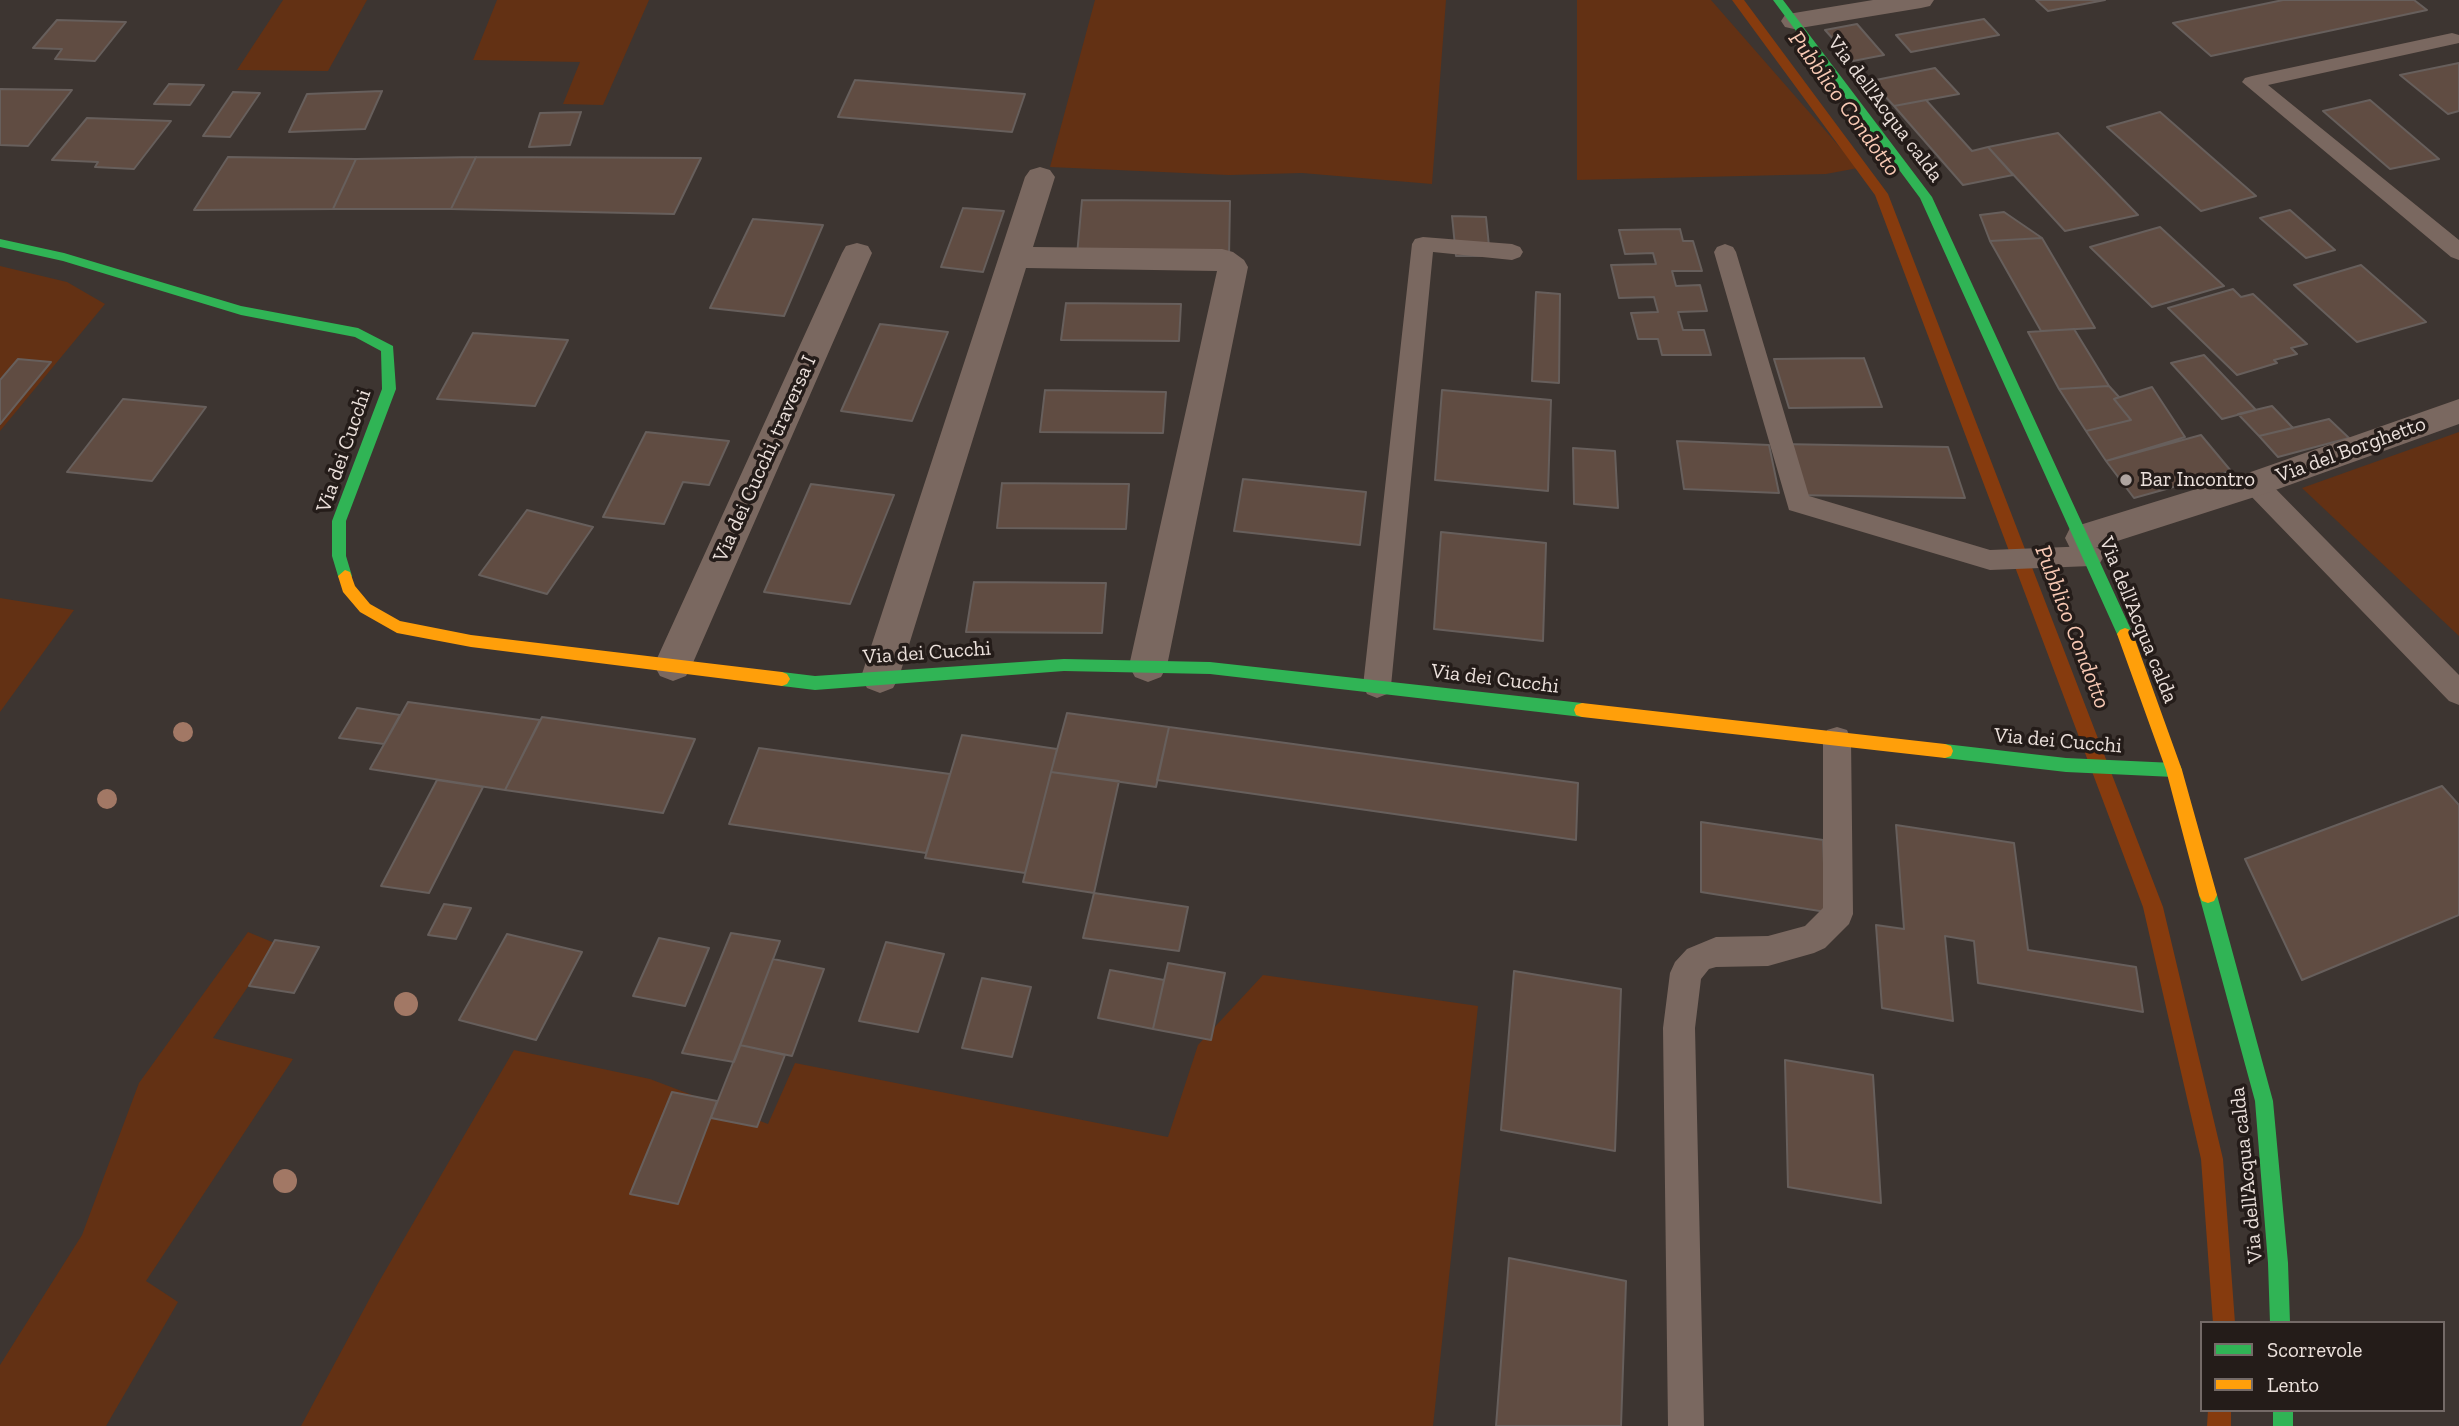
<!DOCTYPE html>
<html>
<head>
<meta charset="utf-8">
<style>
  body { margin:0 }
  #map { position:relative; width:2459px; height:1426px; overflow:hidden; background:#3d3531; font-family:"Zilla Slab",serif }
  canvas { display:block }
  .legend { position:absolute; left:2200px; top:1321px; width:245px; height:91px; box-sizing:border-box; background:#241c19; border:2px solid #746a67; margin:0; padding:9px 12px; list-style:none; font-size:21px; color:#ebe0db }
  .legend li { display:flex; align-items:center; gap:14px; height:35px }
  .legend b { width:35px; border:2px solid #746a67 }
</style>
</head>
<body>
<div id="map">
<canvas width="2459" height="1426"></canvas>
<ul class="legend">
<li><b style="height:9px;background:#30b455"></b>Scorrevole</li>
<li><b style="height:9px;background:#ff9f0a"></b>Lento</li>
</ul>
</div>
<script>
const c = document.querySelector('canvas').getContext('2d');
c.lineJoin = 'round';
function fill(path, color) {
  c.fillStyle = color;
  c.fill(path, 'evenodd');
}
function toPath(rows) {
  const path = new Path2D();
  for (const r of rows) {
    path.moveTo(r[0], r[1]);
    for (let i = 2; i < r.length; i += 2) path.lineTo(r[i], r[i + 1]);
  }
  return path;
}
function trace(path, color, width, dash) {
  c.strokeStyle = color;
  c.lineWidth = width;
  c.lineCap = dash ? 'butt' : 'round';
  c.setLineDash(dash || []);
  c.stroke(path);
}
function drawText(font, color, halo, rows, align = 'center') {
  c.font = font + ' "Zilla Slab",serif';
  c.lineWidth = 7;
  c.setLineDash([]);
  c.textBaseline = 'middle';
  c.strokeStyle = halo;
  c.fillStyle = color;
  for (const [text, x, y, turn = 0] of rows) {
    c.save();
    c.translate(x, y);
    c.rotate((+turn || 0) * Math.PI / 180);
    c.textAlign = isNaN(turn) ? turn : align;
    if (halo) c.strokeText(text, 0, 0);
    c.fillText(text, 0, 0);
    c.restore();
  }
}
const green = toPath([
  [283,0,367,0,328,71,237,70],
  [497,0,649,0,603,105,563,104,580,62,473,60],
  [1095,0,1446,0,1432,184,1302,173,1229,175,1050,167],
  [1577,0,1711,0,1858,168,1826,174,1577,180],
  [0,266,67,282,105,304,0,431],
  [2459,432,2459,636,2302,488],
  [0,598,74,610,0,712],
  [248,932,277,944,213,1038,293,1059,146,1281,178,1302,106,1426,0,1426,0,1365,82,1235,139,1083],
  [1263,975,1478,1006,1433,1426,301,1426,377,1285,514,1050,650,1079,768,1124,795,1063,1168,1137,1198,1045]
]);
const stream = toPath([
  [1732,0,1744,0,1888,194,2163,907,2223,1159,2235,1323,2213,1323,2201,1159,2143,907,1875,195,1732,0],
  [2208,1410,2231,1410,2231,1426,2207,1426,2208,1410]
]);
const building = toPath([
  [2036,0,2105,0,2048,11,2036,0],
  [2283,0,2414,0,2427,10,2211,56,2173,23,2283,0],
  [1984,19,1999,35,1911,52,1896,35,1984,19],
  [57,20,126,22,95,61,55,59,62,49,33,48,57,20],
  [1857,24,1884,55,1853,61,1825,30,1857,24],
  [2459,63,2459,111,2448,114,2400,75,2459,63],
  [1935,68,1959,94,1894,106,1871,81,1935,68],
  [855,80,1025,94,1012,132,838,117,855,80],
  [169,84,204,85,190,105,154,104,169,84],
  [0,89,72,90,28,146,0,145,0,89],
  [382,91,365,129,289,132,307,94,382,91],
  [233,92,260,93,230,137,203,136,233,92],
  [1926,100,1972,151,1988,147,2013,175,1963,185,1894,106,1926,100],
  [2370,100,2439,159,2390,169,2323,111,2370,100],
  [581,112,570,145,529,147,540,113,581,112],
  [2160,112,2256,196,2201,211,2107,127,2160,112],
  [87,118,171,121,134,169,95,167,98,162,52,160,87,118],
  [2058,133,2138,215,2065,231,1988,147,2058,133],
  [228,157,356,159,333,209,194,210,228,157],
  [476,157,701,158,674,214,451,209,476,157],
  [476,157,451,209,333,209,356,159,476,157],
  [1082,200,1230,201,1229,257,1077,255,1082,200],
  [963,208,1004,211,983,272,941,267,963,208],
  [2290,210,2335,250,2306,258,2260,218,2290,210],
  [2004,212,2042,238,1990,241,1980,215,2004,212],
  [1452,216,1486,217,1490,256,1456,256,1452,216],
  [753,219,823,225,784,316,710,308,753,219],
  [2160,227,2224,286,2152,307,2090,247,2160,227],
  [1680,229,1683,241,1693,241,1702,271,1672,271,1676,286,1700,285,1707,311,1678,312,1683,330,1704,330,1711,355,1662,355,1658,339,1638,339,1631,313,1658,312,1654,297,1619,298,1611,265,1656,264,1653,253,1625,254,1619,230,1680,229],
  [2042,238,2095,328,2041,331,1990,241,2042,238],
  [2361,265,2426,322,2357,342,2294,285,2361,265],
  [2233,289,2241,297,2253,294,2307,344,2291,348,2297,354,2274,360,2277,363,2237,375,2168,308,2233,289],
  [1536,292,1560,294,1559,383,1532,381,1536,292],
  [1066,303,1181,304,1179,341,1061,340,1066,303],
  [880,324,948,332,912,421,841,411,880,324],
  [2074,329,2109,386,2059,389,2028,332,2074,329],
  [473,333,568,340,535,406,437,399,473,333],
  [2204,355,2256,410,2222,419,2171,363,2204,355],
  [1864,358,1882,407,1789,408,1774,359,1864,358],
  [18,359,51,362,0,424,0,380,18,359],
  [2109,386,2119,397,2114,399,2131,420,2086,431,2059,389,2109,386],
  [2152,387,2185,437,2106,461,2086,431,2131,420,2114,399,2152,387],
  [1045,390,1166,392,1163,433,1040,432,1045,390],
  [1442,390,1551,400,1548,491,1435,480,1442,390],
  [123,399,206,407,152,481,67,472,123,399],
  [2272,406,2293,428,2259,436,2238,414,2272,406],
  [2329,419,2349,438,2278,457,2259,436,2329,419],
  [646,432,729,441,709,485,683,482,664,524,603,517,646,432],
  [2201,435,2231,471,2134,498,2106,461,2201,435],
  [1677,441,1769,445,1779,493,1684,489,1677,441],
  [1781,444,1948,447,1965,498,1793,495,1781,444],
  [1573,448,1615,451,1618,508,1574,504,1573,448],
  [1243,479,1366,492,1360,545,1234,531,1243,479],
  [1002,483,1129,484,1126,529,997,528,1002,483],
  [811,484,894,495,850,604,764,592,811,484],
  [527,510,593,527,547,594,479,575,527,510],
  [1441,532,1546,543,1543,641,1434,629,1441,532],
  [974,582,1106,583,1102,633,966,632,974,582],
  [408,702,540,720,505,790,370,769,408,702],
  [357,708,400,715,384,744,339,738,357,708],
  [1067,713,1169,727,1156,787,1051,772,1067,713],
  [542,717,695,739,663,813,505,790,542,717],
  [1169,727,1578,783,1576,840,1157,780,1169,727],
  [962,735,1057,749,1025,873,925,858,962,735],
  [759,748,950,774,926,853,729,824,759,748],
  [1051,772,1119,781,1094,893,1023,882,1051,772],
  [437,780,483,787,429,893,381,886,437,780],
  [2442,786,2459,805,2459,915,2302,980,2245,859,2442,786],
  [1701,822,1823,840,1826,912,1701,892,1701,822],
  [1896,825,2014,843,2028,950,2136,967,2143,1012,1978,983,1974,941,1945,936,1953,1021,1882,1008,1876,925,1904,929,1896,825],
  [1094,893,1188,907,1179,951,1083,938,1094,893],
  [444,904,471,908,456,939,428,935,444,904],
  [731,933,780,941,734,1062,682,1053,731,933],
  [507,934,582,952,536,1040,459,1020,507,934],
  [659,938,709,948,685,1006,633,996,659,938],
  [275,940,319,947,294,993,249,986,275,940],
  [886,942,944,954,918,1032,859,1021,886,942],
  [773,959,824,969,792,1056,740,1045,773,959],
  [1168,963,1225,973,1211,1040,1153,1029,1168,963],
  [1110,970,1164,980,1153,1029,1098,1018,1110,970],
  [1514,971,1621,989,1615,1151,1501,1130,1514,971],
  [982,978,1031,987,1012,1057,962,1048,982,978],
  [740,1045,785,1055,757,1127,711,1118,740,1045],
  [1785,1060,1873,1075,1881,1203,1788,1187,1785,1060],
  [672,1092,717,1101,678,1204,630,1194,672,1092],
  [1509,1258,1626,1281,1621,1426,1496,1426,1509,1258]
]);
const lane = toPath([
  [2452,33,2459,35,2459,43,2268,85,2459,240,2459,260,2451,257,2242,82,2245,78,2252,76,2452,33],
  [1423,237,1512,244,1520,247,1523,252,1520,257,1512,260,1433,252,1391,686,1387,694,1377,698,1367,694,1363,686,1412,244,1415,239,1423,237],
  [1725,244,1733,247,1736,252,1809,496,1990,550,2091,546,2100,549,2104,556,2100,563,2091,566,1990,570,1789,510,1714,252,1717,247,1725,244],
  [2255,474,2264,477,2459,675,2459,705,2449,701,2246,491,2242,484,2246,477,2255,474],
  [1837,727,1847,730,1851,739,1853,914,1849,924,1825,948,1814,953,1768,966,1716,967,1709,969,1701,979,1695,1028,1704,1426,1668,1426,1663,1028,1670,973,1675,962,1687,949,1716,937,1768,936,1805,926,1823,908,1823,739,1827,730,1837,727]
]);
const street = toPath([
  [1873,0,1934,0,1930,6,1921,8,1794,29,1785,27,1781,21,1785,15,1794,13,1873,0],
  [1040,167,1050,170,1055,177,1033,247,1222,249,1233,252,1244,260,1248,267,1167,666,1161,677,1148,682,1135,677,1129,666,1217,271,1026,268,899,677,893,688,880,693,867,688,861,677,1025,177,1030,170,1040,167],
  [857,243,868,246,872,253,692,665,686,676,673,681,660,676,654,665,842,253,846,246,857,243],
  [2459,399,2459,424,2267,493,2083,552,2070,548,2065,538,2070,528,2245,474,2459,399]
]);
const fast = toPath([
  [1773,0,1783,0,1932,197,2133,634,2130,638,2125,640,2120,638,2117,634,1920,198,1773,0],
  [0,239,64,253,241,306,358,328,393,346,396,389,346,521,346,556,352,576,350,580,340,580,338,576,332,556,332,521,382,389,381,351,355,337,241,315,63,261,0,247,0,239],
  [1064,659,1210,662,1582,703,1588,705,1590,710,1588,715,1582,717,1210,674,1064,671,815,690,782,686,777,684,774,679,777,674,782,672,815,676,1064,659],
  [1945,744,2066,758,2174,763,2180,765,2182,770,2180,775,2174,777,2066,772,1945,758,1939,756,1937,751,1939,746,1945,744],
  [2208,887,2214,889,2217,895,2273,1101,2288,1263,2290,1323,2270,1323,2268,1263,2255,1101,2199,895,2202,889,2208,887],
  [2273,1410,2293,1410,2293,1426,2273,1426,2273,1410]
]);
const slow = toPath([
  [345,570,350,572,355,586,370,604,400,621,471,635,782,672,787,674,790,679,787,684,782,686,471,647,397,633,360,612,343,592,338,576,345,570],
  [2125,628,2130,630,2133,634,2182,770,2217,895,2214,901,2208,903,2202,901,2199,895,2166,770,2117,634,2120,630,2125,628],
  [1582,703,1945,744,1951,746,1953,751,1951,756,1945,758,1582,717,1576,715,1574,710,1576,705,1582,703]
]);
const trees = [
  [183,732,10],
  [107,799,10],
  [406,1004,12],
  [285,1181,12]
];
const markers = [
  [2126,480,7,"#aea4a0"]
];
const streetNames = [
  ["Via dell'Acqua calda",1885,109,53],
  ["Via del Borghetto",2351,450,-20],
  ["Via dei Cucchi",344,451,-71],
  ["Via dei Cucchi, traversa I",765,459,-66],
  ["Via dell'Acqua calda",2138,620,68],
  ["Via dei Cucchi",927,653,-4],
  ["Via dei Cucchi",1495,679,7],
  ["Via dei Cucchi",2058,741,5],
  ["Via dell'Acqua calda",2247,1175,-96]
];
const poiNames = [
  ["Bar Incontro",2140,480]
];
const waterNames = [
  ["Pubblico Condotto",1844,104,54],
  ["Pubblico Condotto",2072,627,69]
];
fill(green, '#633114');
fill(stream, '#863b0e');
fill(building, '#604c42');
trace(building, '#675f5c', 2);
fill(lane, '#7a6860');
fill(street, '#7a6860');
fill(fast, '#30b455');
fill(slow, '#ff9f0a');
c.fillStyle = '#a27865';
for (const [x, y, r] of trees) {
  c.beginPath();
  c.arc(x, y, r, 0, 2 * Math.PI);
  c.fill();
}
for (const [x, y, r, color] of markers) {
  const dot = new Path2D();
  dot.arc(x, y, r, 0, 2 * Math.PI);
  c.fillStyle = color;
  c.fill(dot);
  trace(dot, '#241c19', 2.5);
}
drawText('21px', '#ebe0db', '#241c19', streetNames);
drawText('21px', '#ebe0db', '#241c19', poiNames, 'left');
drawText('italic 23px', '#f8c9b4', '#241c19', waterNames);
</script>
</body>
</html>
